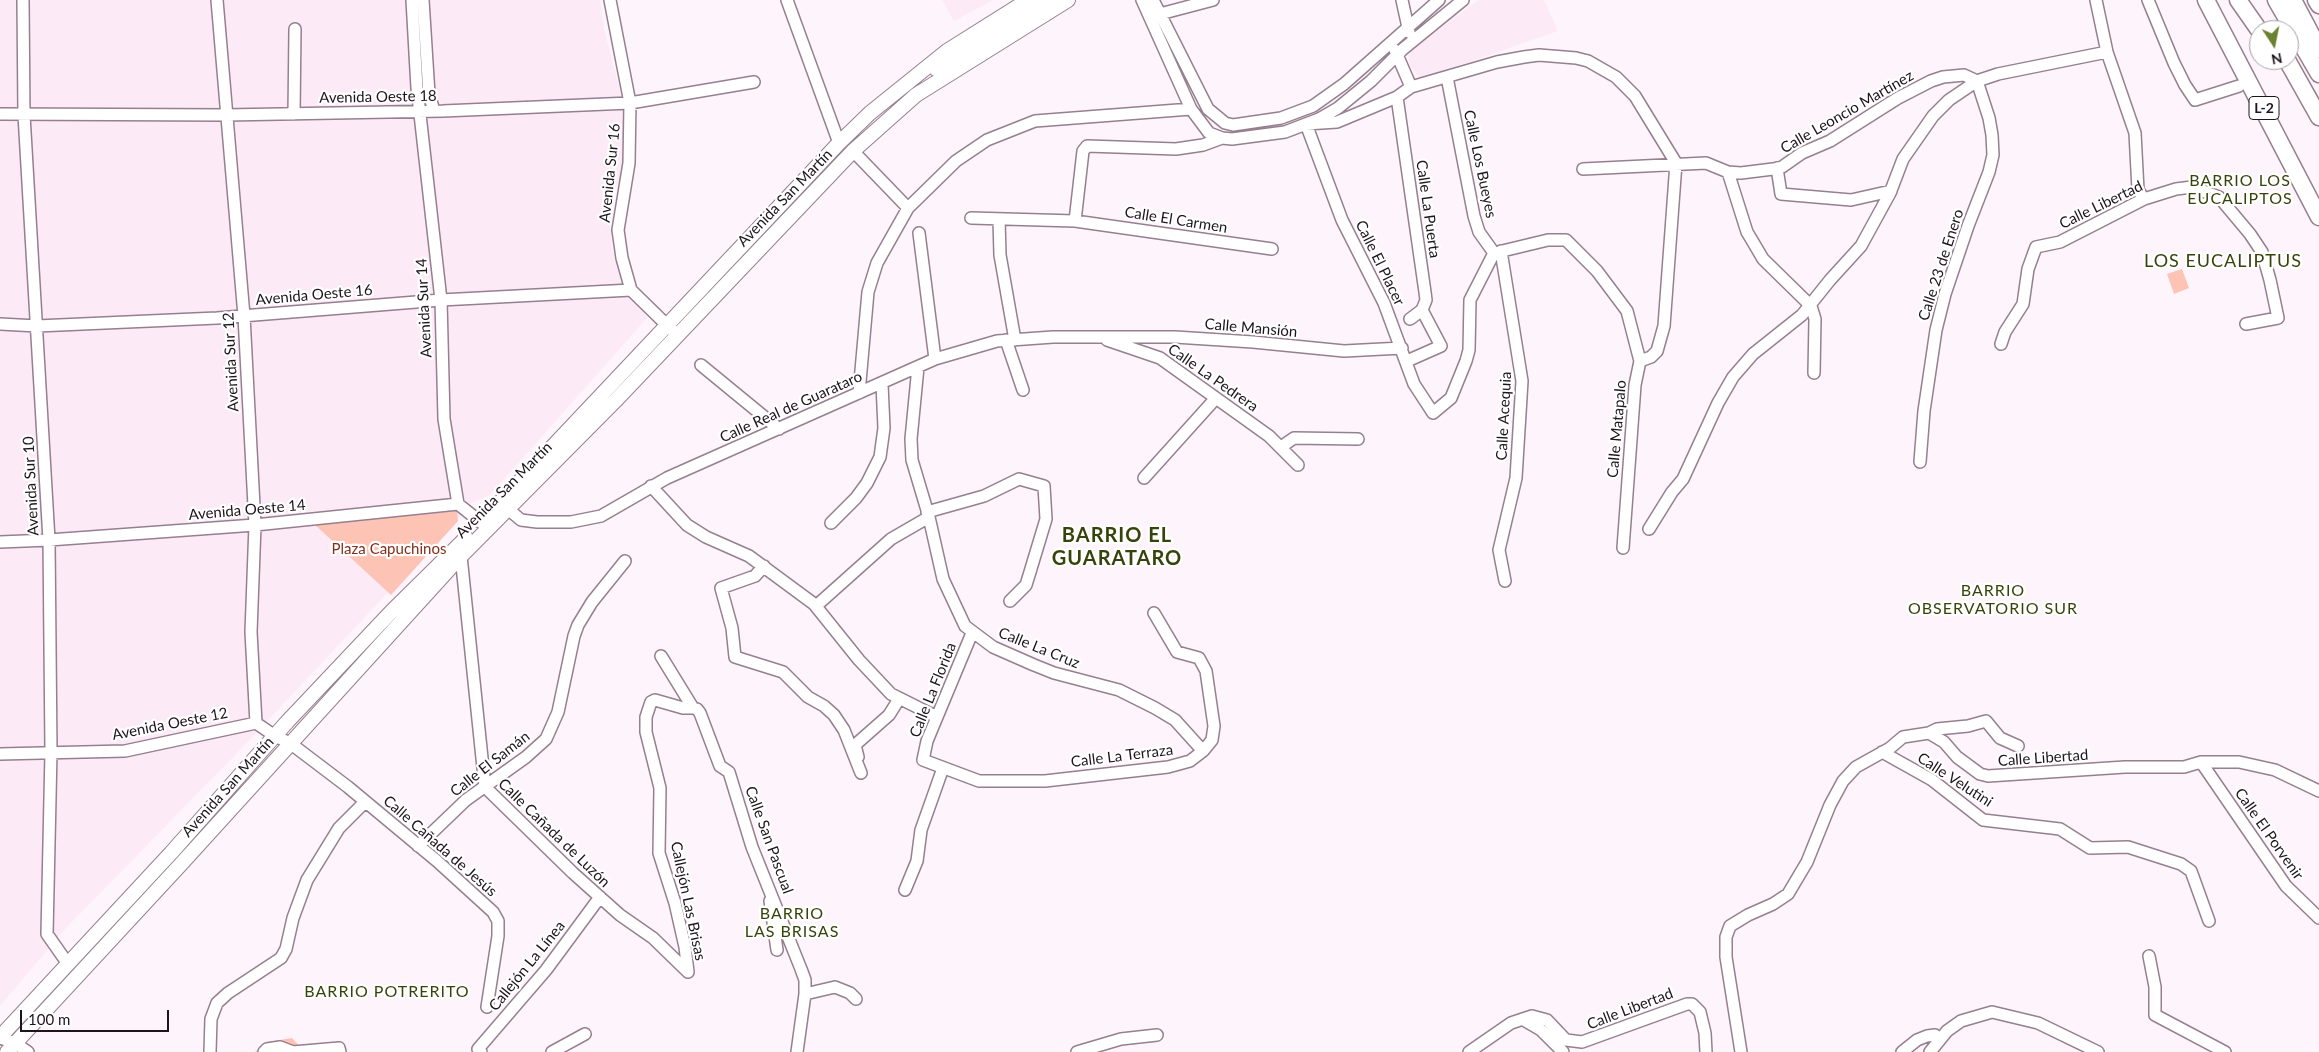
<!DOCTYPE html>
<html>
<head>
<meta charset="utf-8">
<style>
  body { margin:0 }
  #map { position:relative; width:2319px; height:1052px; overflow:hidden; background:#fef4fb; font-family:Lato,sans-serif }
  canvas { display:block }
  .north { position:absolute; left:2249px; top:20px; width:50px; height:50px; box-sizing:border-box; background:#fff; border:1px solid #a5a1a4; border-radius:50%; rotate:169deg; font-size:14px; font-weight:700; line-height:20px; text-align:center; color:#1d151b }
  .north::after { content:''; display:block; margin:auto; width:18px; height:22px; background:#6b8132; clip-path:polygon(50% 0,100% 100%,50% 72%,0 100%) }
  .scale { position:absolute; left:20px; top:1010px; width:149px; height:22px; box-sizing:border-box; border:2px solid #1d151b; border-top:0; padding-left:6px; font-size:15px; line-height:18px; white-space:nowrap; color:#1d151b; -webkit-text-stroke:4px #fff; paint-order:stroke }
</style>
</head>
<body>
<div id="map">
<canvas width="2319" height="1052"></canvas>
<div class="north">N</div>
<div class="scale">100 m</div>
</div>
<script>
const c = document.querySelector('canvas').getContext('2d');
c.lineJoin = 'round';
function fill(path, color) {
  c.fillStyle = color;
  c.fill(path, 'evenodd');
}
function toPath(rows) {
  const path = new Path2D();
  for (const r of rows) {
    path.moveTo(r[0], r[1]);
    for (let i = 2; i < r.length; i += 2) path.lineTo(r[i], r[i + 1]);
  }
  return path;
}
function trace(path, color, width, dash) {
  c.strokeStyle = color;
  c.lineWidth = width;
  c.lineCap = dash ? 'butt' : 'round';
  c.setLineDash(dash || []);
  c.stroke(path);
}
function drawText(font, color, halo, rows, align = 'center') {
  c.font = font + ' Lato,sans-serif';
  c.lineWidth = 4.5;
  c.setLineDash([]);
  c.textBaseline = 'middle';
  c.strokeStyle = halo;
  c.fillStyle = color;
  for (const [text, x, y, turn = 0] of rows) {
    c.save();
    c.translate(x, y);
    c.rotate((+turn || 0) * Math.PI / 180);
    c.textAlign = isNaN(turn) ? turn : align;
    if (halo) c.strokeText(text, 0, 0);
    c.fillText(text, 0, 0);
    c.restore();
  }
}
const built = toPath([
  [0,0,600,0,604,29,625,111,627,162,610,201,611,243,615,261,647,318,490,495,472,503,240,750,65,929,0,1006],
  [942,0,993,0,954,21],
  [1479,0,1544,0,1558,31,1420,79,1410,65,1408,55,1421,42]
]);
const green = toPath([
  [2182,269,2189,288,2174,294,2167,274],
  [457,511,458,521,391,595,314,524],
  [292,1038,305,1052,255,1052,268,1042]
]);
const minor = toPath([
  [23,0,24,115,49,540,51,752,47,934,68,964],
  [217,0,244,316,255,525,251,632,256,723],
  [412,0,417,88,441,300,444,419,458,504],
  [423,0,429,94,434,111],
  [610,0,630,103,629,163,618,230,622,258,631,290,677,335],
  [787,0,839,143],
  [1142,0,1191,109,1209,133,1222,138,1232,139,1285,132,1319,119,1338,108,1371,81,1403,49,1463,0],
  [1153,0,1208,109,1225,123,1233,125,1281,118,1313,106,1344,84,1439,0],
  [1402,0,1409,32],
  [2096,0,2107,52,2135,133,2138,190,2144,199],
  [2148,0,2174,63,2185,85,2195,100,2239,86],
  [1160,14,1213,0],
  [1395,50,1411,87],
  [1447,77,1474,216,1479,232,1494,253],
  [1397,97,1425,292,1426,300,1422,310,1410,319],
  [0,114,226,115,443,111,630,103,754,82],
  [294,114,295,29],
  [853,151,908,208],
  [1777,168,1781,194,1851,200,1891,191],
  [1583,169,1706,163,1728,172,1741,173,1773,169,1782,167,1802,153,1830,141,1898,98,1931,81,1943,77,1964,75,1977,81],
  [1728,172,1747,232,1753,242,1763,259,1811,306,1815,319,1814,373],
  [971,218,1075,221,1272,249],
  [999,219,1000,255,1015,340],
  [1075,221,1083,151,1087,146,1176,149,1203,145,1222,138],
  [919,233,935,359],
  [1501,251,1522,381,1516,478,1499,550,1505,581],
  [1494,253,1470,300,1469,350,1466,361,1451,398,1433,413,1414,384,1384,303,1342,220,1306,124,1337,122,1397,97,1411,87,1497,62,1524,57,1539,55,1576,58,1588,61,1616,77,1635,96,1676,163,1664,326,1657,351,1651,357,1640,361],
  [1494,253,1548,240,1566,240,1597,271,1627,311,1640,361,1635,385,1623,548],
  [0,324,37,326,217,318,441,300,631,290],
  [1006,340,1023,390],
  [1107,340,1160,358,1269,436,1298,465],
  [2001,344,2005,332,2023,304,2028,269,2036,247,2060,242,2144,199,2176,189,2192,187,2219,197,2250,234,2262,252,2270,280,2278,318,2246,324],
  [1407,361,1441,346,1422,310],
  [701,365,779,429],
  [918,367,911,439,912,460,929,517,943,579,965,626,993,647,1034,665,1054,673,1119,690,1155,708,1175,720,1203,751],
  [859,393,868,292,877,263,908,208,956,161,987,140,1035,121,1191,109],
  [1281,447,1294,438,1358,439],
  [1920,462,1924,411,1936,330,1945,294,1968,226,1989,172,1993,155,1992,135,1989,118,1977,81],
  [1144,478,1216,398],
  [651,486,687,525,706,537,749,556,814,604,859,660,891,694,937,717],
  [508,509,521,520,537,522,571,522,601,516,667,478,935,359,997,341,1053,337,1175,337,1253,342,1344,351,1402,348],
  [927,512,984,496,1019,479,1044,486,1046,519,1030,572,1026,585,1010,601],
  [831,523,856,498,867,483,880,457,884,428,882,384],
  [1649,529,1672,492,1683,479,1718,403,1733,377,1753,354,1802,315,1830,280,1861,246,1890,193,1903,159,1933,116,1949,100,1977,81,1998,74,2107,52],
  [0,542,49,540,255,525,458,504,488,528],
  [461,556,485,787,573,873,620,915,653,938,688,972],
  [764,566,755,576,721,588,732,628,735,657,783,672,808,697,824,706,834,715,844,730,861,773],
  [816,606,891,539,929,517],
  [972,633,927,741,923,760,979,781,1045,781,1168,767,1190,761,1203,751,1212,740,1214,726,1206,671,1199,658,1177,652,1154,613],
  [661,656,693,708,697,709,700,713,720,766,729,772,752,847,801,969,805,980,805,994,797,1052],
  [256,723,275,736,290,743,348,787,437,861,493,912,498,921,498,936,487,1007],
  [1929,733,1937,729,1968,726,1986,721,2000,738,2018,746],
  [1882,752,1932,780,1983,820,2060,829,2090,848,2128,847,2181,864,2191,871,2209,921],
  [0,754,125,751,256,723],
  [858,757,855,745,889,715,899,699],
  [2201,762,2286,886,2319,918],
  [418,846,466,800,526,757,546,739,558,712,574,636,578,625,592,602,625,561],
  [905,890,917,861,921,830,943,768],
  [770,901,777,950],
  [2149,956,2155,987,2155,1015,2225,1052],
  [688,972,685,947,675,903,659,853,660,788,646,732,646,717,651,702,655,700,683,708,693,708],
  [805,994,835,987,850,993,856,999],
  [1522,1019,1541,1030,1563,1052],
  [0,1038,15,1043,28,1052],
  [210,1052,211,1019,217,1003,228,993,281,958,286,949,293,918,307,880,339,828,365,802],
  [264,1052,267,1049,280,1047,293,1052,339,1048,340,1052],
  [481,1052,478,1049,546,970,600,897],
  [552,1052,585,1034],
  [1077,1052,1121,1039,1157,1035],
  [1469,1052,1511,1023,1532,1016,1547,1020,1566,1040,1582,1042,1687,1004,1692,1004,1700,1012,1705,1033,1706,1052],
  [1741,1052,1726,957,1726,937,1730,926,1748,915,1773,904,1788,894,1807,862,1830,805,1843,781,1856,767,1890,748,1903,737,1929,733,1944,742,1957,757,1980,774,1988,776,2125,767,2184,767,2201,762,2239,762,2275,770,2319,791],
  [1902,1052,1917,1040,1927,1036,1935,1035,1939,1039],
  [1930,1052,1947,1031,1961,1021,1992,1012,2038,1023,2098,1052]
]);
const major = toPath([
  [936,69,1048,0],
  [488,515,839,143,870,113,947,51,1028,0],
  [0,1037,171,853,287,722,391,612,466,538],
  [7,1052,182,863,461,556,617,399,853,151,916,95,1068,0]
]);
const highway = toPath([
  [2206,0,2319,217],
  [2238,0,2259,30],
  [2276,0,2319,74],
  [2293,0,2319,49],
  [2316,0,2319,5],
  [2287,60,2319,117]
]);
const shields = [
  [2264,108,30]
];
const shieldNames = [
  ["L-2",2264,108]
];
const streetNames = [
  ["Avenida Oeste 18",378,97,-1],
  ["Calle Leoncio Martínez",1847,112,-30],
  ["Calle Los Bueyes",1480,164,78],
  ["Avenida Sur 16",610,173,-84],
  ["Avenida San Martín",785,198,-46],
  ["Calle Libertad",2101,205,-26],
  ["Calle La Puerta",1428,209,82],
  ["Calle El Carmen",1176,220,9],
  ["Calle El Placer",1380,263,64],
  ["Calle 23 de Enero",1941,265,-72],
  ["Avenida Oeste 16",314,295,-5],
  ["Avenida Sur 14",424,308,-93],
  ["Calle Mansión",1251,328,5],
  ["Avenida Sur 12",231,362,-93],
  ["Calle La Pedrera",1213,378,35],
  ["Calle Real de Guarataro",791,407,-24],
  ["Calle Acequia",1504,416,-87],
  ["Calle Matapalo",1617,429,-85],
  ["Avenida Sur 10",31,486,-93],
  ["Avenida San Martín",504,490,-45],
  ["Avenida Oeste 14",247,510,-5],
  ["Calle La Cruz",1039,648,22],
  ["Calle La Florida",933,690,-68],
  ["Avenida Oeste 12",170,724,-11],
  ["Calle La Terraza",1122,756,-7],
  ["Calle Libertad",2043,758,-4],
  ["Calle El Samán",490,764,-38],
  ["Calle Velutini",1955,780,33],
  ["Avenida San Martín",228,787,-48],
  ["Calle Cañada de Luzón",554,833,44],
  ["Calle El Porvenir",2269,834,55],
  ["Calle San Pascual",769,840,70],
  ["Calle Cañada de Jesús",440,846,41],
  ["Callejón Las Brisas",688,901,78],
  ["Callejón La Línea",527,966,-51],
  ["Calle Libertad",1630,1009,-21]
];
const parkNames = [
  ["Plaza Capuchinos",389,549]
];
const neighbourhoodNames = [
  ["BARRIO LOS",2240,181],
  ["EUCALIPTOS",2240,199],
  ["BARRIO",1993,591],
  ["OBSERVATORIO SUR",1993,609],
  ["BARRIO",792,914],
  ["LAS BRISAS",792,932],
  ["BARRIO POTRERITO",387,992]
];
const quarterNames = [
  ["LOS EUCALIPTUS",2223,261]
];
const districtNames = [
  ["BARRIO EL",1117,536],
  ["GUARATARO",1117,559]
];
fill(built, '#fdeaf7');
fill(green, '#fdc4b5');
trace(minor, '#967f8f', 14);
trace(major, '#967f8f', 16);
trace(highway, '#967f8f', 19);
trace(minor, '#fff', 11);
trace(major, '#fff', 14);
trace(highway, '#fff', 16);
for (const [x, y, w] of shields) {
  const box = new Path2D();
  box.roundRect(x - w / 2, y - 11.5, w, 23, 4);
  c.fillStyle = '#fff';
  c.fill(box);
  trace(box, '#1d151b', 1);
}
drawText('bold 14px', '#1d151b', null, shieldNames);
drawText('15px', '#1d151b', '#fff', streetNames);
drawText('15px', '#832e18', '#fff', parkNames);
c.letterSpacing = '1px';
drawText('16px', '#36440b', '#fff', neighbourhoodNames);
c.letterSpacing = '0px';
c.letterSpacing = '1px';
drawText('18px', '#36440b', '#fff', quarterNames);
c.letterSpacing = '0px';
c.letterSpacing = '1px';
drawText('bold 20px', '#36440b', '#fff', districtNames);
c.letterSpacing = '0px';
</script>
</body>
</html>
